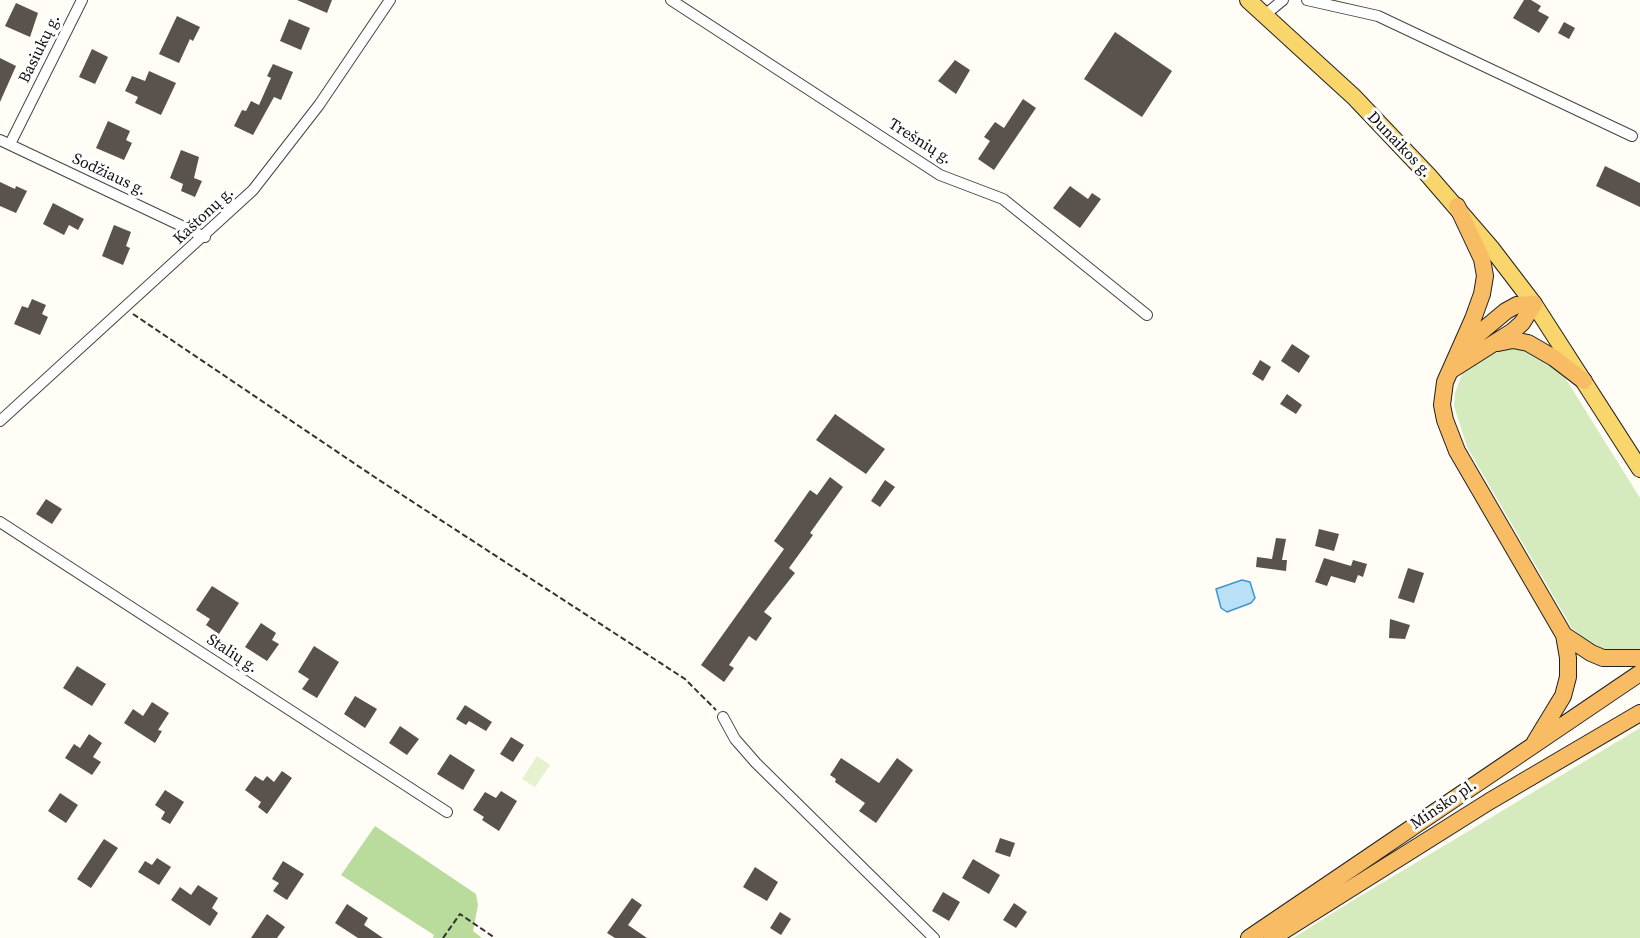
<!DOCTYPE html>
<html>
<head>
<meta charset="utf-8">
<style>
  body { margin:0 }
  canvas { display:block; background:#fffdf5 }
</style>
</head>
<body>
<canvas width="1640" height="938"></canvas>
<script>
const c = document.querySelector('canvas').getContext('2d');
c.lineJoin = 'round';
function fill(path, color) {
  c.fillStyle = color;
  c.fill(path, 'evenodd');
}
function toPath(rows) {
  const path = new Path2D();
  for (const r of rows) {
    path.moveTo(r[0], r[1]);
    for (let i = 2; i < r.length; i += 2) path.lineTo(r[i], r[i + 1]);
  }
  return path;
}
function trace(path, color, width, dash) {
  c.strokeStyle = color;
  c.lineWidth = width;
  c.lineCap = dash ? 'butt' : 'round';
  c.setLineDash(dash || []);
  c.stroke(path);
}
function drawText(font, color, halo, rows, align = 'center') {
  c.font = font + ' "Source Serif 4",serif';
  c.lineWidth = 6;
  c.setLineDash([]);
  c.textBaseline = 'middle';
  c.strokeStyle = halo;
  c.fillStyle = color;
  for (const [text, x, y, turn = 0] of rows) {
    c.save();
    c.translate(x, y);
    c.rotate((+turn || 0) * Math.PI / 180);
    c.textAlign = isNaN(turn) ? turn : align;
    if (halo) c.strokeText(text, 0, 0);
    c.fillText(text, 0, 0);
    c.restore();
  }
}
const green = toPath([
  [1522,346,1551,363,1564,376,1640,498,1640,650,1632,653,1599,650,1572,628,1467,447,1454,406,1455,393,1464,369,1498,349],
  [1640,728,1640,938,1293,938,1352,901]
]);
const forest = toPath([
  [375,826,476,894,478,905,473,931,482,938,433,938,434,935,341,875]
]);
const pitch = toPath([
  [537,756,550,765,535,787,522,779]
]);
const water = toPath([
  [1242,580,1250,582,1255,598,1251,603,1227,612,1221,608,1216,589,1242,580]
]);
const building = toPath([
  [297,0,332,0,327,13],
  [1524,0,1531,0,1541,6,1538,11,1549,17,1539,33,1513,18],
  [16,3,38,13,30,37,5,26],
  [177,16,200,27,193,41,190,39,179,63,159,54],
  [289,19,310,28,301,50,280,41],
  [1564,22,1575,28,1569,39,1558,33],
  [1115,32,1172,71,1142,117,1084,79],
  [92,49,108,57,95,84,79,77],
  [0,58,16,66,0,102],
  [955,60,970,70,956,94,938,81],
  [273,64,293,72,281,100,274,97,253,135,234,126,242,110,246,111,251,101,259,105,271,78,267,76],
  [149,71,176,83,161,115,135,103,138,97,125,91,132,76,145,81],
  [1023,99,1036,108,994,170,978,159,990,141,984,137,995,122,1004,128],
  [108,121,130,131,126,140,132,143,124,160,96,148],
  [181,150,199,157,194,178,202,181,195,197,181,191,183,184,170,178],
  [1605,166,1640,183,1640,207,1596,186],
  [0,182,15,189,16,186,27,191,16,213,0,206],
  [1070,186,1088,199,1092,193,1101,199,1080,228,1053,208],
  [53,203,84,219,78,230,69,225,64,235,43,224],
  [114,225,131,232,126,246,130,248,123,265,102,256],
  [32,299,46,305,42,314,48,317,40,335,14,324,22,306,28,308],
  [1292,344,1310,356,1299,373,1281,361],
  [1260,360,1271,367,1263,381,1252,374],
  [1287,394,1302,405,1296,414,1280,404],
  [835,414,885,449,866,474,816,440],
  [830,477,843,487,810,533,813,535,789,568,795,573,764,612,772,618,756,641,749,636,729,665,734,668,724,682,701,665,784,549,774,541,810,490,817,495],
  [885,480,895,487,880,507,871,501],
  [46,499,62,509,52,524,36,514],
  [1319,529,1339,534,1334,551,1315,546],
  [1276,538,1286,539,1282,560,1287,560,1286,571,1256,567,1257,557,1272,559],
  [1324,558,1351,566,1353,560,1367,564,1363,577,1358,575,1355,583,1331,576,1327,586,1315,582],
  [1408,568,1424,573,1414,603,1398,598],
  [212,586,239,603,219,634,206,625,210,619,196,610],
  [1390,619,1410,625,1405,639,1389,638],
  [261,623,276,633,272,640,279,644,267,661,245,647],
  [314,646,339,662,317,698,302,689,309,679,298,672],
  [77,666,106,684,92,706,63,688],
  [355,696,377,709,365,728,344,714],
  [152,702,169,713,158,730,162,731,155,743,124,723,133,709,143,716],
  [465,705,492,722,486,731,469,721,466,725,456,719],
  [400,726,419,739,407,755,389,743],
  [89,734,102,743,93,757,101,762,92,775,65,758,74,744,80,748],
  [511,737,524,745,513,762,500,754],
  [450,754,475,770,463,790,437,774],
  [841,758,879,783,897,758,913,770,876,823,859,811,865,803,835,782,836,779,830,775],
  [282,771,292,778,267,814,258,807,261,802,245,790,255,776,263,781,267,776,274,782],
  [165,790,184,802,170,824,161,819,165,812,155,805],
  [501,791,517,801,499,831,482,820,484,817,473,810,485,792,496,798],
  [60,793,78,805,66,823,48,811],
  [1000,838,1015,843,1010,857,995,852],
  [104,839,118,848,91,888,77,879],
  [157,858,171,867,159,885,138,872,145,861,152,865],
  [973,859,1000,875,989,894,962,878],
  [283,861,304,874,287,900,273,891,279,883,272,879],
  [755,867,778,882,767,901,743,887],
  [198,885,218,898,212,908,218,913,210,926,171,900,180,887,191,895],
  [943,892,960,902,949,921,932,911],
  [632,898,642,905,628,925,647,938,615,938,607,933],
  [1014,903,1027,912,1016,928,1003,920],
  [347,904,368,918,364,925,383,938,358,938,335,923],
  [780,912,791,919,781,935,770,928],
  [267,914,285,927,277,938,251,938]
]);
const path = toPath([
  [133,314,373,476,685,679,716,710],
  [443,938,460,914,495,938]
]);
const minor = toPath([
  [671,0,940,175,1003,199,1147,315],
  [1307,0,1378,16,1632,136],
  [1266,14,1283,0],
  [0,140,205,237],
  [10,144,82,0],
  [0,421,253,190,319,105,390,0],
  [0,522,447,812],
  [723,717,735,739,756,763,934,938]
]);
const primary = toPath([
  [1248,0,1354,97,1429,176,1492,249,1534,304,1640,469]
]);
const trunk = toPath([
  [1457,206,1482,259,1485,276,1482,294,1473,319,1445,382,1442,405,1445,420,1457,451,1564,635,1568,658,1568,677,1563,696,1535,742],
  [1498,343,1513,340,1528,343,1554,358,1584,381],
  [1450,371,1513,331,1522,323,1534,304,1517,305,1506,311,1464,346],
  [1564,635,1591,653,1603,658,1640,658],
  [1249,938,1640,673],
  [1272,938,1490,801,1640,713]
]);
const streetNames = [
  ["Basiukų g.",40,49,-64],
  ["Trešnių g.",920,142,32],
  ["Dunaikos g.",1399,145,46],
  ["Sodžiaus g.",109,175,25],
  ["Kaštonų g.",204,216,-43],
  ["Stalių g.",232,654,33],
  ["Minsko pl.",1444,805,-34]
];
fill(green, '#d5ebbd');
fill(forest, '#b9dc9c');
fill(pitch, '#e6f2cf');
fill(water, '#b9e0f7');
trace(water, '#3f96cf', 1.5);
fill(building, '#5a524d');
trace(minor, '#444', 12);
trace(primary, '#222', 18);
trace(trunk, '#222', 18);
trace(path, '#333', 2, [6, 3]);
trace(minor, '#fff', 10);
trace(primary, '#f9d66b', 16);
trace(trunk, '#f7bc64', 16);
drawText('16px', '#111', '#fff', streetNames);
</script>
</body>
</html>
